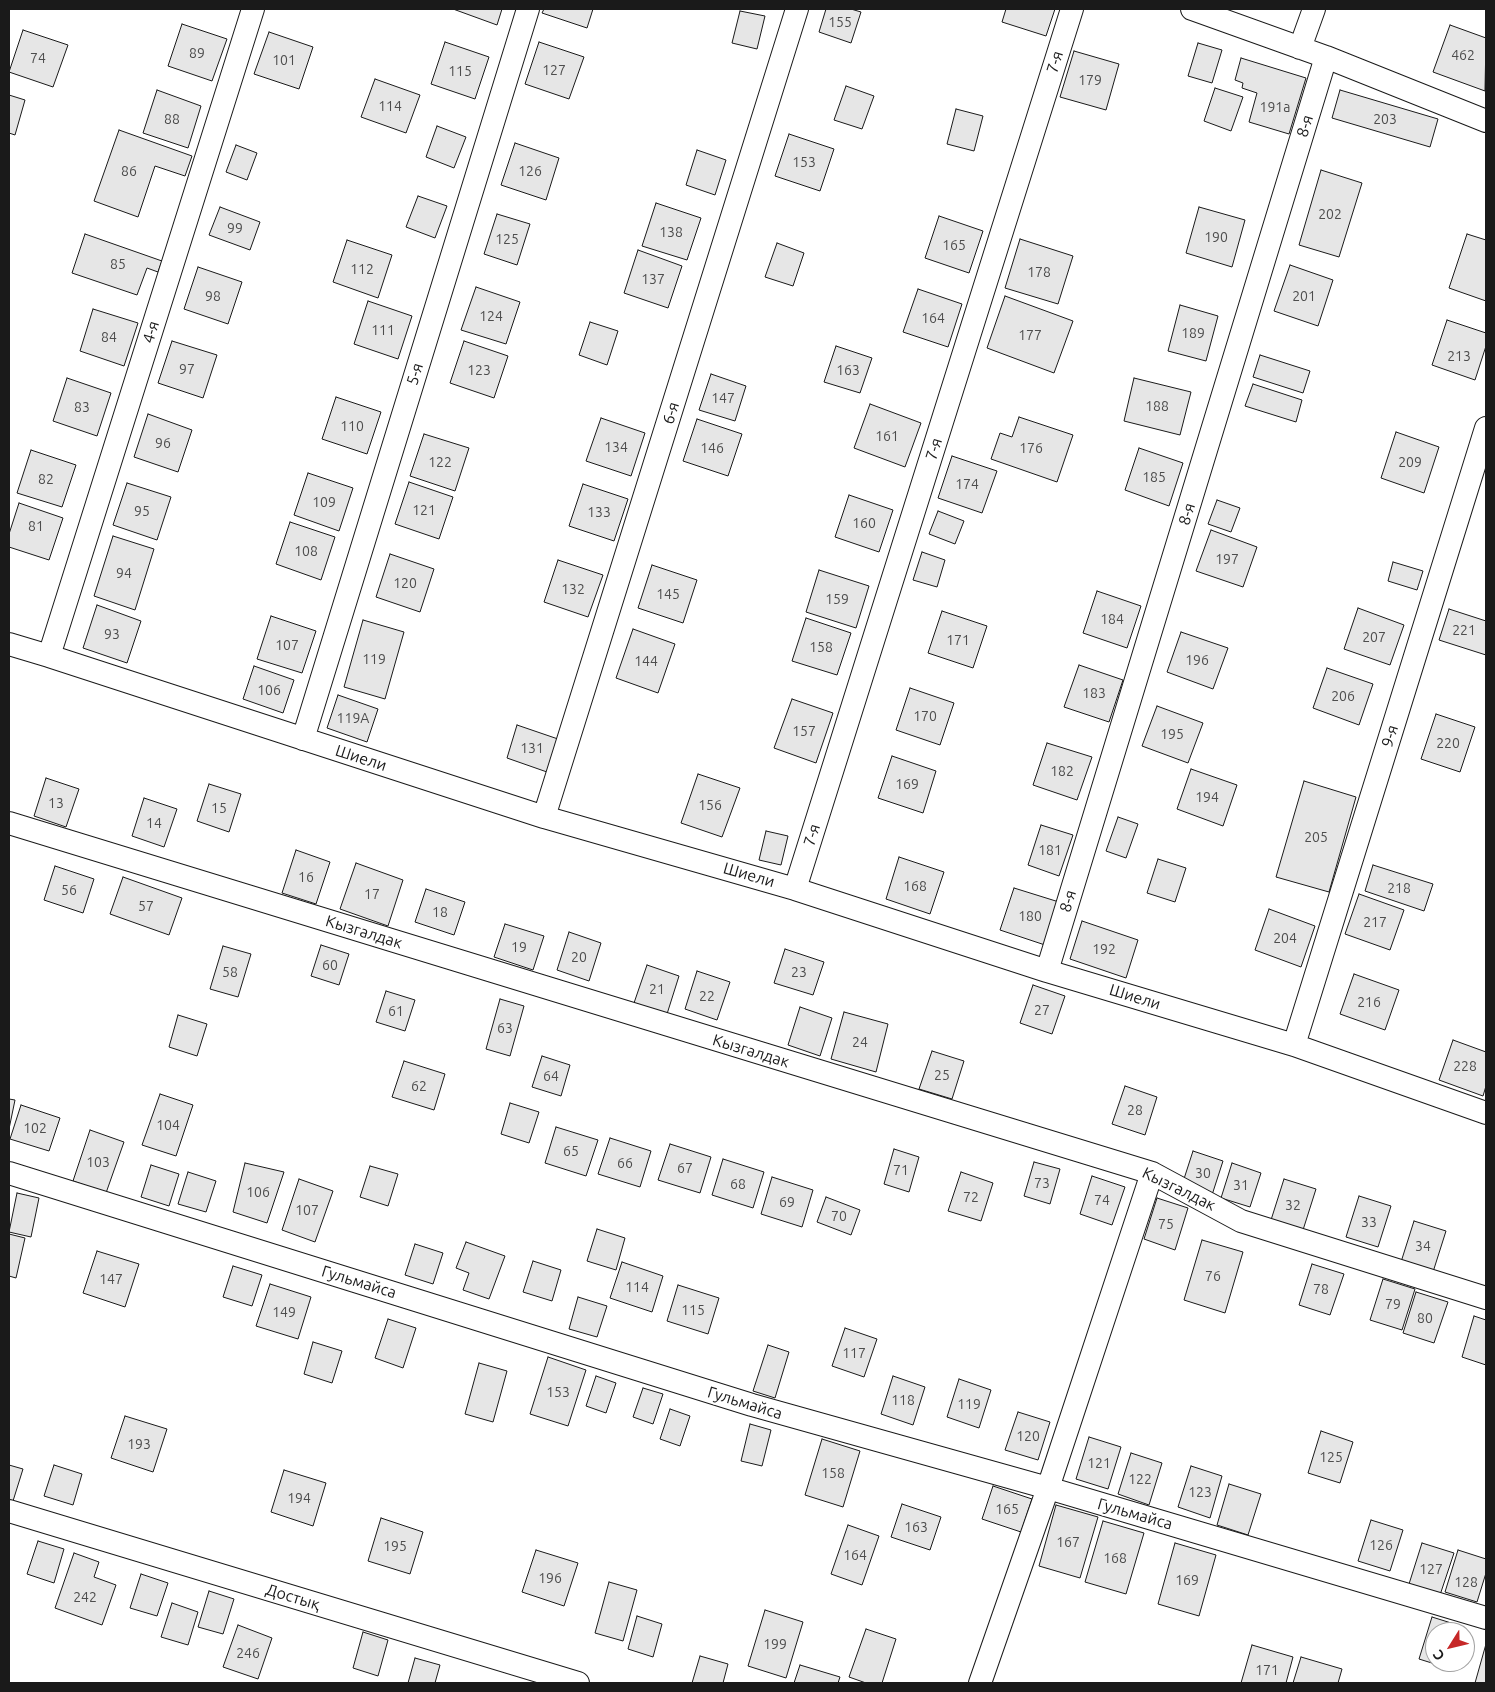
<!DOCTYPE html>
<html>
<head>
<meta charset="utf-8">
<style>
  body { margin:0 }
  #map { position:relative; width:1495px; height:1692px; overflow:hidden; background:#fff; font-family:Ubuntu,sans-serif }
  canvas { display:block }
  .frame { position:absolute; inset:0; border:10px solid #1a1a1a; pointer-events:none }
  .north { position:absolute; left:1425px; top:1622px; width:50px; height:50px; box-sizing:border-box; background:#fff; border:1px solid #a3a3a3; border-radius:50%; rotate:234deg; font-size:14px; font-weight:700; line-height:20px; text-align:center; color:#1a1a1a }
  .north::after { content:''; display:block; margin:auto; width:18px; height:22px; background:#c62828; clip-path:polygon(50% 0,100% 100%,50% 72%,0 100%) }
</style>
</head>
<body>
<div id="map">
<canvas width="1495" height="1692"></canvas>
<div class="frame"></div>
<div class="north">С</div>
</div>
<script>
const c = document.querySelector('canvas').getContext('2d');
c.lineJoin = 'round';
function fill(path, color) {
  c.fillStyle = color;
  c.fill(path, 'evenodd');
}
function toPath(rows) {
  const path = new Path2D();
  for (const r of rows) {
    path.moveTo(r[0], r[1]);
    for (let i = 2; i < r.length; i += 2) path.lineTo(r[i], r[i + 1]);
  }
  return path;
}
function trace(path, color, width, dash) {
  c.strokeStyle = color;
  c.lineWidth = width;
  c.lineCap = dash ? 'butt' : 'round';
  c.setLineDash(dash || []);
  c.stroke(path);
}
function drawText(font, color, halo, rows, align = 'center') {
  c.font = font + ' Ubuntu,sans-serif';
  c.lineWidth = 4;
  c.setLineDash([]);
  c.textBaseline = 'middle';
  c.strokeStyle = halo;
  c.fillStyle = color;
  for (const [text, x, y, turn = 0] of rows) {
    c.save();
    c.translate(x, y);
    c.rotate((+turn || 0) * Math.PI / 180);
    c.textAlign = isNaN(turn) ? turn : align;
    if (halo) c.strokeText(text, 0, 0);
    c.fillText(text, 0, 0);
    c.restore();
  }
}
const building = toPath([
  [453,9,502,9,497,25,453,9],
  [544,9,593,9,587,28,542,13,544,9],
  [826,9,851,9,861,12,851,43,819,32,826,9],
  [1006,9,1055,9,1046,36,1002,22,1006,9],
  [740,11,765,16,757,49,732,43,740,11],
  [182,24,227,39,212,81,168,66,182,24],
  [1450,25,1486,38,1485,91,1433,72,1450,25],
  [23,30,68,45,53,87,9,72,23,30],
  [269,32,313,47,299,89,254,74,269,32],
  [445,42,489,57,475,99,431,84,445,42],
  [539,42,584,57,569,99,525,84,539,42],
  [1198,43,1222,50,1212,83,1188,76,1198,43],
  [1074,51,1119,64,1106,110,1060,97,1074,51],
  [1241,58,1306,78,1289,134,1249,122,1257,93,1242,88,1243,83,1235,80,1241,58],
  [375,79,420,95,406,133,361,117,375,79],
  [846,86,874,96,862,129,834,120,846,86],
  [1215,88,1243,97,1231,131,1204,121,1215,88],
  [157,90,201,106,188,148,143,133,157,90],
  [1340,90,1438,119,1430,147,1332,118,1340,90],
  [9,95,25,100,15,135,9,133,9,95],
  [956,109,983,116,974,151,947,144,956,109],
  [437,126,466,137,454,168,426,157,437,126],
  [119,130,192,156,185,176,155,166,138,217,94,201,119,130],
  [789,134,834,149,820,191,775,176,789,134],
  [515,143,559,158,546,200,501,185,515,143],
  [236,145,257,153,247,180,226,172,236,145],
  [697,150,726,160,715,195,686,185,697,150],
  [1321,170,1362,183,1339,257,1299,245,1321,170],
  [418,196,447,206,435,238,406,227,418,196],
  [656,203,701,218,687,260,642,246,656,203],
  [220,207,260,222,250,250,209,235,220,207],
  [1199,207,1245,220,1232,267,1186,253,1199,207],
  [497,214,530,224,517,265,484,254,497,214],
  [939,216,983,231,969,273,925,258,939,216],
  [85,234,162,261,158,272,147,268,137,295,72,273,85,234],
  [1467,234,1486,240,1486,301,1449,288,1467,234],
  [1020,239,1073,256,1058,304,1005,288,1020,239],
  [347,240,392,255,378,298,333,282,347,240],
  [777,243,804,253,793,286,765,277,777,243],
  [638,250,682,266,668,308,624,293,638,250],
  [1290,265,1333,280,1318,326,1274,311,1290,265],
  [198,267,242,282,228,324,184,309,198,267],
  [476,287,520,302,506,344,461,330,476,287],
  [918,289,962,304,948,347,903,332,918,289],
  [1005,296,1073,321,1054,373,987,348,1005,296],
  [368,301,412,316,398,359,354,344,368,301],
  [1180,305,1218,316,1206,361,1168,351,1180,305],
  [93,309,138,323,124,366,80,351,93,309],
  [1447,320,1486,333,1486,346,1475,380,1432,365,1447,320],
  [590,322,618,331,607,365,579,355,590,322],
  [172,341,217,355,203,398,158,383,172,341],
  [464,341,508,356,494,398,450,383,464,341],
  [836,346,872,358,860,393,824,382,836,346],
  [1260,355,1310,371,1303,393,1253,377,1260,355],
  [711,374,746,386,735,421,699,410,711,374],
  [67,378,111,393,97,436,53,421,67,378],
  [1134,378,1191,392,1180,435,1124,421,1134,378],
  [1253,384,1302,400,1296,422,1245,406,1253,384],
  [336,397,381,412,367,454,322,439,336,397],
  [870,404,921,423,905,467,854,448,870,404],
  [148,414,192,430,178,472,134,457,148,414],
  [1019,417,1073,435,1057,482,991,459,1000,433,1012,437,1019,417],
  [601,418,645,433,631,476,586,461,601,418],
  [697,419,742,434,728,476,683,461,697,419],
  [1396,432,1439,447,1424,493,1381,478,1396,432],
  [424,434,469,448,455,491,410,476,424,434],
  [1139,448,1183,463,1169,506,1125,490,1139,448],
  [31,450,76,465,62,507,17,493,31,450],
  [952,456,997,471,982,513,938,498,952,456],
  [308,473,353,488,339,531,294,515,308,473],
  [409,482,453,497,439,539,395,524,409,482],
  [127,483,171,497,157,540,113,525,127,483],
  [583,484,628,499,614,541,569,526,583,484],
  [849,495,893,510,879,552,835,537,849,495],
  [1217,500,1240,508,1231,532,1208,524,1217,500],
  [19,503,63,518,49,560,9,547,9,534,19,503],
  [938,511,964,521,955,544,929,534,938,511],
  [290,522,335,537,321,580,276,564,290,522],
  [1211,530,1257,547,1243,587,1196,571,1211,530],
  [113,536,154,549,135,610,94,596,113,536],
  [922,552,945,560,937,587,913,580,922,552],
  [390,554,434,569,420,612,376,597,390,554],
  [558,560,603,575,588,617,544,602,558,560],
  [1393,562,1423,571,1417,590,1388,581,1393,562],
  [652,565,697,580,683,623,638,608,652,565],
  [819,570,869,586,856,628,806,612,819,570],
  [1097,591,1141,606,1127,648,1083,633,1097,591],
  [97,605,141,621,127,663,83,648,97,605],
  [1358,608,1404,625,1390,665,1344,649,1358,608],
  [1449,609,1486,621,1486,655,1439,640,1449,609],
  [942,611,987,626,973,668,928,653,942,611],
  [271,616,316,631,302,673,257,659,271,616],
  [806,618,851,633,837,675,792,661,806,618],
  [363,620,404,632,385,699,344,687,363,620],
  [633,629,675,644,658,693,616,678,633,629],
  [1181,632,1228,648,1213,689,1167,672,1181,632],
  [1079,665,1123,680,1109,722,1064,707,1079,665],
  [254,666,294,680,283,713,243,699,254,666],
  [1327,668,1373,684,1359,725,1313,708,1327,668],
  [910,688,954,703,940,745,896,730,910,688],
  [338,695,378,709,367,742,327,728,338,695],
  [792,699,833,713,816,763,774,748,792,699],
  [1157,706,1203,723,1188,763,1142,746,1157,706],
  [1436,714,1475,727,1460,772,1421,759,1436,714],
  [517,725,558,739,547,772,507,758,517,725],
  [1047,743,1092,757,1077,800,1033,785,1047,743],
  [892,756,936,771,923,813,878,798,892,756],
  [1191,769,1237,785,1223,826,1177,809,1191,769],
  [698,774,740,788,722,837,681,823,698,774],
  [46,778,79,789,66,827,34,816,46,778],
  [1304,781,1356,797,1329,892,1276,877,1304,781],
  [209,784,241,794,229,832,197,821,209,784],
  [144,798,177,809,164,847,132,836,144,798],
  [1118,817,1138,824,1126,858,1106,851,1118,817],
  [1041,825,1073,835,1059,876,1028,865,1041,825],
  [766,831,788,836,781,865,759,860,766,831],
  [296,850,330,862,316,904,282,893,296,850],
  [899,857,944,872,930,914,886,899,899,857],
  [1158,859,1186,868,1175,902,1147,893,1158,859],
  [356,863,403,880,388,926,340,909,356,863],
  [1373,865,1433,884,1424,911,1365,891,1373,865],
  [55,866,94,879,83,913,44,900,55,866],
  [123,877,182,898,169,935,110,914,123,877],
  [1014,888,1059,902,1045,945,1000,930,1014,888],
  [426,889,465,902,454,935,415,922,426,889],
  [1359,894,1404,910,1390,950,1345,934,1359,894],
  [1269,909,1315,926,1301,967,1255,950,1269,909],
  [1082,921,1138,940,1126,978,1070,959,1082,921],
  [505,924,544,936,533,970,494,957,505,924],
  [569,932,601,943,589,981,557,970,569,932],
  [321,945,349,954,339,985,311,976,321,945],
  [223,946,251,954,238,997,210,989,223,946],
  [785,949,824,962,813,995,774,983,785,949],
  [647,965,679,976,667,1014,634,1003,647,965],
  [697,971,730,982,717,1020,685,1009,697,971],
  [1354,974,1399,990,1385,1030,1340,1014,1354,974],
  [1033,985,1065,996,1052,1034,1020,1023,1033,985],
  [386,991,415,1000,405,1031,376,1022,386,991],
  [500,999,524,1006,510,1056,486,1049,500,999],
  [800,1007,832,1018,820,1056,788,1045,800,1007],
  [844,1012,888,1024,876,1072,831,1059,844,1012],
  [178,1015,207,1024,197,1056,169,1047,178,1015],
  [1453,1040,1486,1052,1486,1086,1483,1096,1439,1080,1453,1040],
  [932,1051,964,1061,952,1099,919,1089,932,1051],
  [542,1056,570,1065,561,1096,532,1087,542,1056],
  [404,1061,445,1074,434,1110,392,1097,404,1061],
  [1125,1086,1157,1097,1145,1135,1112,1124,1125,1086],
  [160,1094,193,1105,176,1156,142,1145,160,1094],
  [9,1099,15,1100,9,1129,9,1099],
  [510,1103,539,1112,529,1143,501,1134,510,1103],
  [21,1105,60,1118,49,1151,10,1139,21,1105],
  [556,1127,598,1140,586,1176,545,1163,556,1127],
  [90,1130,124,1142,106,1193,73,1181,90,1130],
  [610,1138,651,1151,640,1187,598,1174,610,1138],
  [670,1144,711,1157,700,1193,658,1180,670,1144],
  [894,1149,919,1157,909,1192,884,1184,894,1149],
  [1193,1151,1223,1161,1212,1195,1182,1185,1193,1151],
  [723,1159,764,1172,753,1208,712,1195,723,1159],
  [1034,1162,1060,1169,1050,1204,1024,1196,1034,1162],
  [245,1163,284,1172,267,1223,233,1212,245,1163],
  [1232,1163,1261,1173,1250,1207,1221,1198,1232,1163],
  [151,1165,179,1174,169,1206,141,1197,151,1165],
  [370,1166,398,1174,388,1206,360,1197,370,1166],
  [188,1172,216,1181,206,1212,178,1204,188,1172],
  [961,1172,993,1183,981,1221,948,1211,961,1172],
  [1092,1176,1125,1187,1112,1225,1080,1214,1092,1176],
  [772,1177,813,1190,802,1227,761,1214,772,1177],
  [299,1179,333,1191,315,1242,282,1230,299,1179],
  [1284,1179,1316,1189,1303,1230,1271,1220,1284,1179],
  [17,1193,39,1198,31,1237,9,1232,17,1193],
  [1359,1196,1391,1206,1378,1247,1346,1237,1359,1196],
  [826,1197,860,1210,851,1235,817,1222,826,1197],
  [1157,1198,1188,1208,1175,1250,1144,1239,1157,1198],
  [1414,1221,1446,1231,1433,1272,1401,1262,1414,1221],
  [597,1229,625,1238,616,1270,587,1261,597,1229],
  [9,1234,25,1238,16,1278,9,1276,9,1234],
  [1202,1240,1243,1252,1225,1313,1184,1300,1202,1240],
  [466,1242,505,1256,489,1299,463,1290,469,1273,456,1268,466,1242],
  [415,1244,443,1253,433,1284,405,1275,415,1244],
  [97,1251,139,1264,125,1307,83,1293,97,1251],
  [533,1261,561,1270,552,1301,523,1292,533,1261],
  [622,1262,663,1276,652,1312,610,1298,622,1262],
  [1312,1264,1344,1274,1330,1315,1299,1305,1312,1264],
  [233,1266,262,1275,252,1306,223,1297,233,1266],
  [1383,1279,1415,1289,1402,1330,1370,1320,1383,1279],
  [270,1284,311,1297,298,1339,256,1326,270,1284],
  [678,1285,719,1298,708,1334,667,1321,678,1285],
  [1416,1292,1448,1302,1434,1343,1403,1333,1416,1292],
  [578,1297,607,1306,597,1337,569,1329,578,1297],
  [1474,1316,1486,1320,1486,1365,1462,1357,1474,1316],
  [388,1319,416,1328,403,1368,375,1358,388,1319],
  [845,1328,877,1339,864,1377,832,1366,845,1328],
  [313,1342,342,1351,332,1383,304,1374,313,1342],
  [768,1345,789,1352,775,1398,753,1391,768,1345],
  [548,1357,586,1370,568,1426,530,1414,548,1357],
  [479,1363,507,1371,493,1422,465,1414,479,1363],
  [596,1376,616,1383,606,1413,586,1406,596,1376],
  [893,1376,925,1387,913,1425,881,1414,893,1376],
  [959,1379,991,1390,979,1428,947,1417,959,1379],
  [643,1388,663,1394,653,1424,633,1417,643,1388],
  [670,1409,690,1416,680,1446,660,1439,670,1409],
  [1018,1412,1050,1422,1038,1460,1005,1450,1018,1412],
  [125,1416,167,1429,153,1472,111,1458,125,1416],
  [750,1424,771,1430,762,1466,741,1461,750,1424],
  [1321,1431,1353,1442,1340,1483,1308,1473,1321,1431],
  [1089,1437,1121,1447,1108,1489,1076,1479,1089,1437],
  [822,1439,860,1451,843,1507,805,1495,822,1439],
  [1131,1453,1162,1463,1149,1505,1118,1494,1131,1453],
  [9,1465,23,1469,13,1501,9,1499,9,1465],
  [54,1465,82,1474,73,1505,44,1496,54,1465],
  [1191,1466,1222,1476,1210,1518,1178,1507,1191,1466],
  [284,1470,326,1483,313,1526,271,1512,284,1470],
  [1229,1484,1261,1494,1248,1535,1217,1525,1229,1484],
  [993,1486,1032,1499,1021,1532,982,1519,993,1486],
  [902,1504,941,1517,930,1550,891,1537,902,1504],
  [1056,1505,1098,1517,1080,1578,1039,1566,1056,1505],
  [381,1518,423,1532,410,1574,368,1561,381,1518],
  [1371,1520,1403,1530,1390,1571,1358,1561,1371,1520],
  [1103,1521,1144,1533,1126,1594,1085,1582,1103,1521],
  [848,1525,879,1536,862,1585,831,1574,848,1525],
  [38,1541,64,1549,54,1583,27,1574,38,1541],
  [1175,1543,1216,1555,1199,1616,1158,1604,1175,1543],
  [1422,1543,1454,1553,1440,1595,1409,1584,1422,1543],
  [536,1550,578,1563,564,1606,522,1592,536,1550],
  [1458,1550,1486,1559,1486,1573,1477,1602,1445,1592,1458,1550],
  [74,1553,99,1562,94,1577,116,1585,102,1625,55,1608,74,1553],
  [141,1574,168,1583,157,1616,130,1608,141,1574],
  [609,1582,637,1590,623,1641,595,1633,609,1582],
  [209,1591,234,1599,223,1634,198,1627,209,1591],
  [172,1603,198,1612,188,1645,161,1637,172,1603],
  [765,1610,803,1622,786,1678,748,1666,765,1610],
  [637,1616,662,1624,653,1657,628,1649,637,1616],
  [1432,1617,1464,1627,1463,1632,1435,1632,1435,1662,1453,1662,1451,1669,1419,1659,1432,1617],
  [238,1625,272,1638,258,1679,223,1667,238,1625],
  [866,1629,896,1639,882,1683,866,1683,849,1677,866,1629],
  [363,1632,388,1640,378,1676,353,1668,363,1632],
  [1486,1644,1486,1683,1475,1683,1486,1644],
  [1252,1645,1293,1657,1286,1683,1241,1683,1252,1645],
  [700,1656,728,1664,723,1683,692,1683,700,1656],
  [1301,1657,1342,1669,1338,1683,1293,1683,1301,1657],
  [415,1658,440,1665,435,1683,408,1683,415,1658],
  [800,1665,840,1677,838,1683,794,1683,800,1665]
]);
const minor = toPath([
  [1192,9,1326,57,1486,121],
  [1300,48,1314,9],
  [9,644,49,656,544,817,795,889,1047,971,1294,1045,1486,1113],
  [49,656,253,9],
  [303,739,528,9],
  [544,817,797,9],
  [9,823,1152,1173,1241,1221,1486,1298],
  [795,889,1072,9],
  [1047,971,1326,57],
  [1294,1045,1486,428],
  [9,1173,752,1405,1048,1488,1486,1618],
  [9,1511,578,1683],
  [980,1683,1048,1488,1152,1173]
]);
const numberNames = [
  ["155",840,22],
  ["89",197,53],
  ["462",1463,55],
  ["74",38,58],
  ["101",284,60],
  ["127",554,70],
  ["115",460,71],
  ["179",1090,80],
  ["114",390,106],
  ["191а",1275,107],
  ["88",172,119],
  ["203",1385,119],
  ["153",804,162],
  ["86",129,171],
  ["126",530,171],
  ["202",1330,214],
  ["99",235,228],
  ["138",671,232],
  ["190",1216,237],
  ["125",507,239],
  ["165",954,245],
  ["85",118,264],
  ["112",362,269],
  ["178",1039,272],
  ["137",653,279],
  ["98",213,296],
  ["201",1304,296],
  ["124",491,316],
  ["164",933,318],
  ["111",383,330],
  ["189",1193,333],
  ["177",1030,335],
  ["84",109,337],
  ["213",1459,356],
  ["97",187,369],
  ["123",479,370],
  ["163",848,370],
  ["147",723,398],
  ["188",1157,406],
  ["83",82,407],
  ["110",352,426],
  ["161",887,436],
  ["96",163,443],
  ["134",616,447],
  ["146",712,448],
  ["176",1031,448],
  ["122",440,462],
  ["209",1410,462],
  ["185",1154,477],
  ["82",46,479],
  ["174",967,484],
  ["109",324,502],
  ["121",424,510],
  ["95",142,511],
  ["133",599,512],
  ["160",864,523],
  ["81",36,526],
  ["108",306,551],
  ["197",1227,559],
  ["94",124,573],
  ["120",405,583],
  ["132",573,589],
  ["145",668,594],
  ["159",837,599],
  ["184",1112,619],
  ["221",1464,630],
  ["93",112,634],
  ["207",1374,637],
  ["171",958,640],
  ["107",287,645],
  ["158",821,647],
  ["119",374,659],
  ["196",1197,660],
  ["144",646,661],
  ["106",269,690],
  ["183",1094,693],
  ["206",1343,696],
  ["170",925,716],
  ["119А",353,718],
  ["157",804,731],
  ["195",1172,734],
  ["220",1448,743],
  ["131",532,748],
  ["182",1062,771],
  ["169",907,784],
  ["194",1207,797],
  ["13",56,803],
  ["156",710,805],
  ["15",219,808],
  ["14",154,823],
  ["205",1316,837],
  ["181",1050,850],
  ["16",306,877],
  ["168",915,886],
  ["218",1399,888],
  ["56",69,890],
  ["17",372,894],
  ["57",146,906],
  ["18",440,912],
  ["180",1030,916],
  ["217",1375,922],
  ["204",1285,938],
  ["19",519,947],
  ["192",1104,949],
  ["20",579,957],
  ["60",330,965],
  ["58",230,972],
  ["23",799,972],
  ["21",657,989],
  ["22",707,996],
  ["216",1369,1002],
  ["27",1042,1010],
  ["61",396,1011],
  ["63",505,1028],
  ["24",860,1042],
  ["228",1465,1066],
  ["25",942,1075],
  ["64",551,1076],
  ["62",419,1086],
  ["28",1135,1110],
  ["104",168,1125],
  ["102",35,1128],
  ["65",571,1151],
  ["103",98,1162],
  ["66",625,1163],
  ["67",685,1168],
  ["71",901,1170],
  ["30",1203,1173],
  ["73",1042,1183],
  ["68",738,1184],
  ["31",1241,1185],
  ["106",258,1192],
  ["72",971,1197],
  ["74",1102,1200],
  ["69",787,1202],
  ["32",1293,1205],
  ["107",307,1210],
  ["70",839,1216],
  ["33",1369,1222],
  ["75",1166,1224],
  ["34",1423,1246],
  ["76",1213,1276],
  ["147",111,1279],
  ["114",637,1287],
  ["78",1321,1289],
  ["79",1393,1304],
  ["115",693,1310],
  ["149",284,1312],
  ["80",1425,1318],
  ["117",854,1353],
  ["153",558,1392],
  ["118",903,1400],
  ["119",969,1404],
  ["120",1028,1436],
  ["193",139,1444],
  ["125",1331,1457],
  ["121",1099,1463],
  ["158",833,1473],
  ["122",1140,1479],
  ["123",1200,1492],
  ["194",299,1498],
  ["165",1007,1509],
  ["163",916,1527],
  ["167",1068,1542],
  ["126",1381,1545],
  ["195",395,1546],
  ["164",855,1555],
  ["168",1115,1558],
  ["127",1431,1569],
  ["196",550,1578],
  ["169",1187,1580],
  ["128",1466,1582],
  ["242",85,1597],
  ["199",775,1644],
  ["246",248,1653],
  ["171",1267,1670]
];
const streetNames = [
  ["7-я",1055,62,-73],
  ["8-я",1305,126,-73],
  ["4-я",151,332,-73],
  ["5-я",415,374,-73],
  ["6-я",671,413,-73],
  ["7-я",934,449,-73],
  ["8-я",1187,514,-73],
  ["9-я",1390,736,-73],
  ["Шиели",361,758,18],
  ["7-я",812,835,-73],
  ["Шиели",749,875,16],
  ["8-я",1068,901,-73],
  ["Кызгалдак",364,932,17],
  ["Шиели",1135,997,17],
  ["Кызгалдак",751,1051,17],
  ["Кызгалдак",1179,1189,26],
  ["Гульмайса",359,1282,17],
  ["Гульмайса",745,1403,17],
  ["Гульмайса",1135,1514,16],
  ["Достық",293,1597,17]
];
fill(building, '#e6e6e6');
trace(building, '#1a1a1a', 1);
trace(minor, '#1a1a1a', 24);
trace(minor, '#fff', 22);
drawText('14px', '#4d4d4d', null, numberNames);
drawText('16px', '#1a1a1a', '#fff', streetNames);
</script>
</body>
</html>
